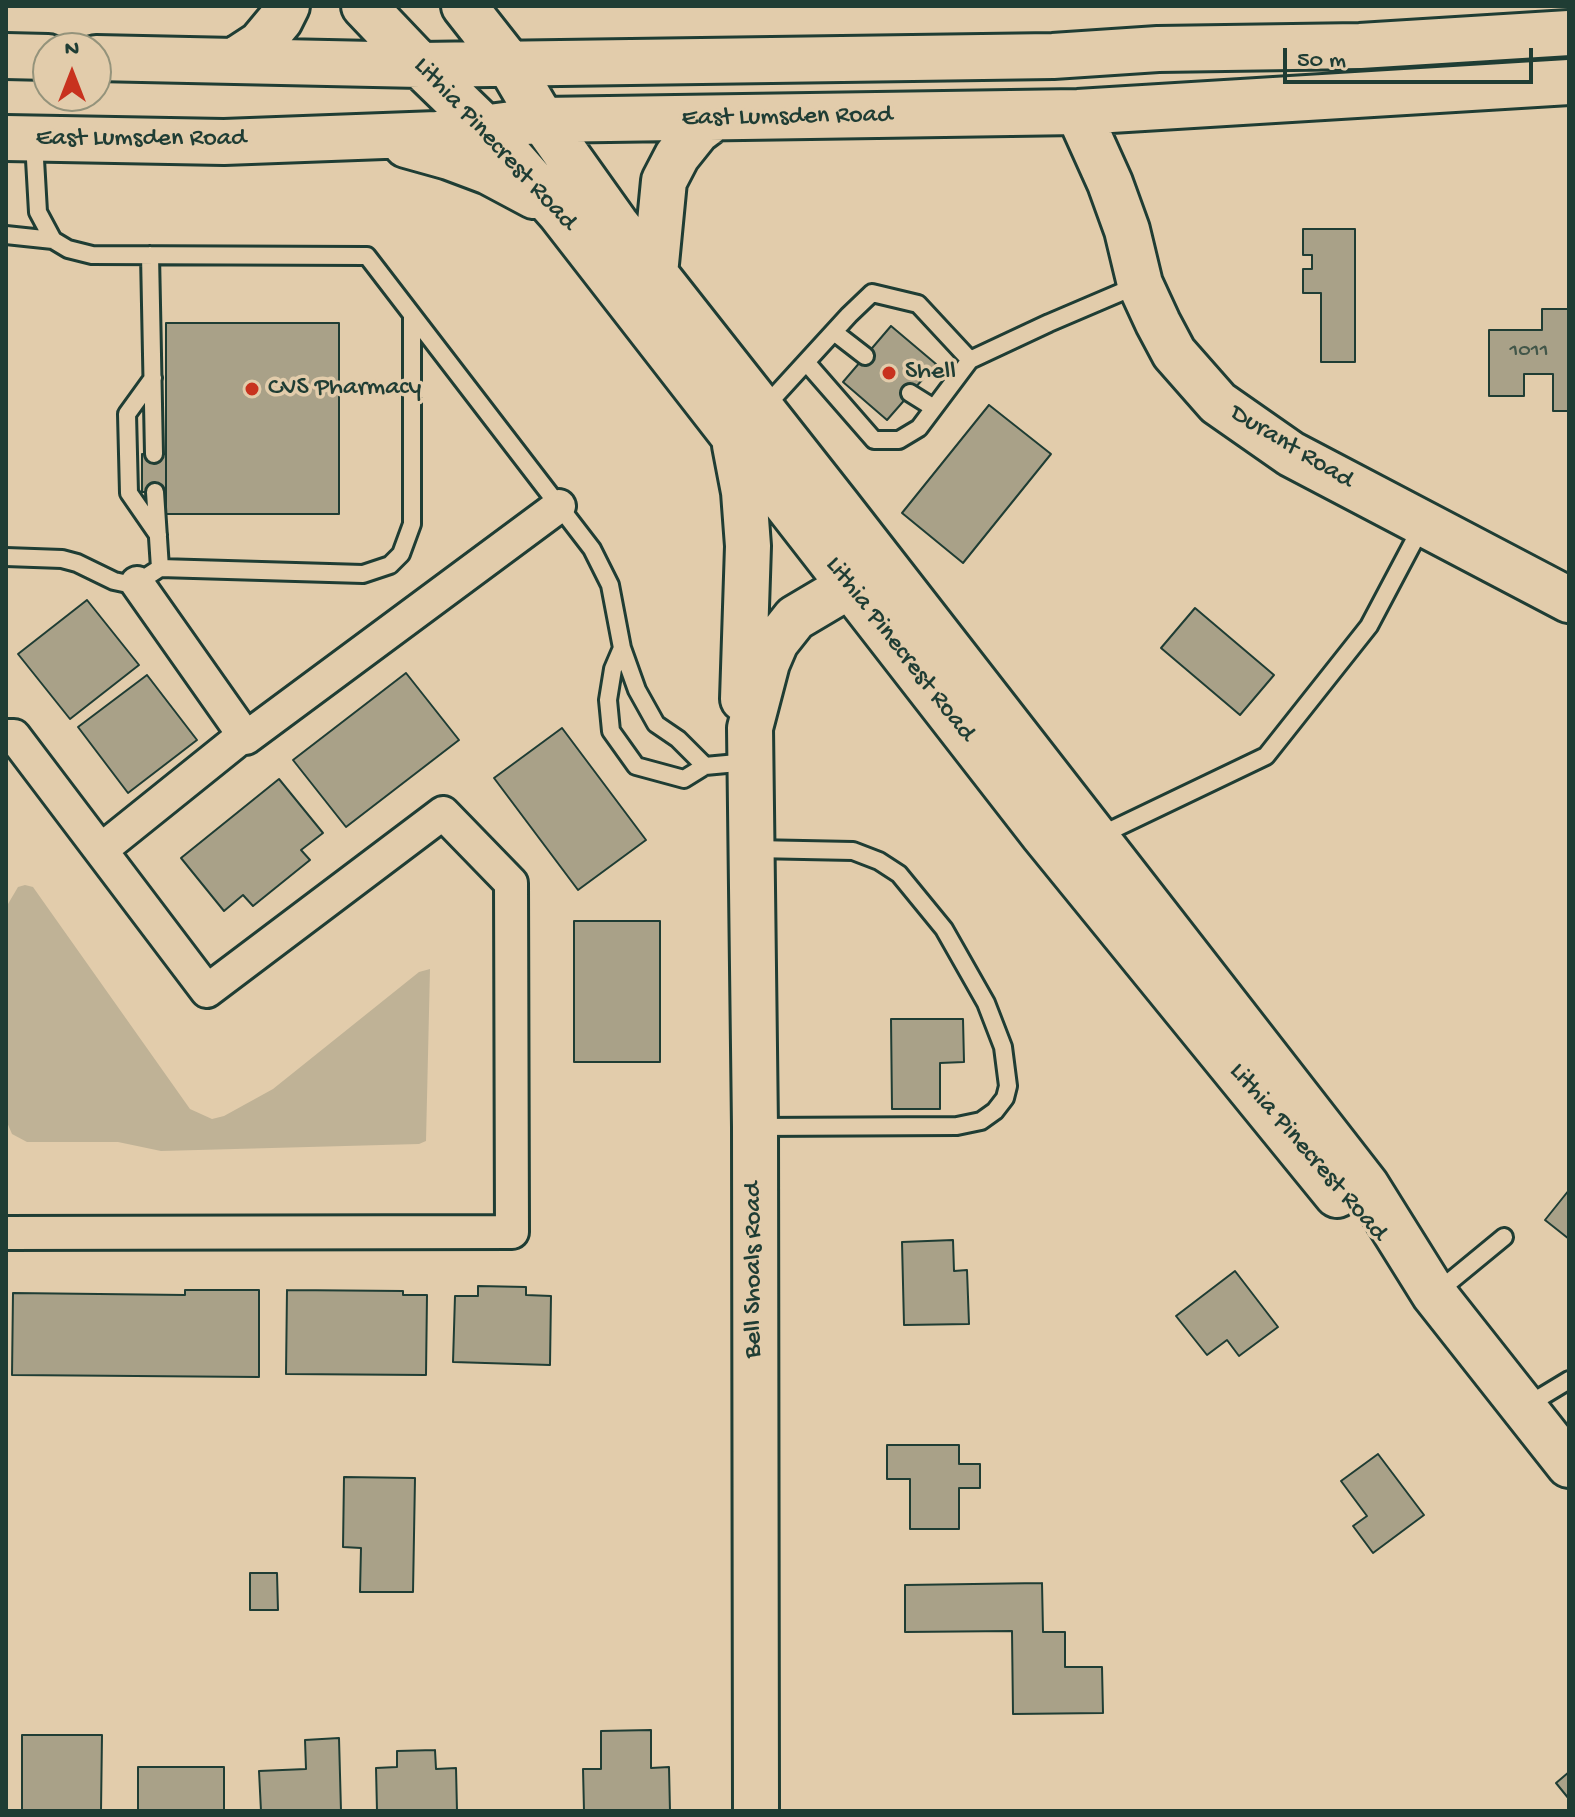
<!DOCTYPE html>
<html>
<head>
<meta charset="utf-8">
<style>
  body { margin:0 }
  #map { position:relative; width:1575px; height:1817px; overflow:hidden; background:#e2ccab; font-family:"Gochi Hand",sans-serif }
  canvas { display:block }
  .frame { position:absolute; inset:0; border:8px solid #1f3d34; pointer-events:none }
  .north { position:absolute; left:32px; top:32px; width:80px; height:80px; box-sizing:border-box; background:#e2ccab; border:2px solid #94937b; border-radius:50%; rotate:0deg; font-size:22px; font-weight:700; line-height:32px; text-align:center; color:#1f3d34 }
  .north::after { content:''; display:block; margin:auto; width:28px; height:36px; background:#c8321e; clip-path:polygon(50% 0,100% 100%,50% 72%,0 100%) }
  .scale { position:absolute; left:1283px; top:48px; width:250px; height:36px; box-sizing:border-box; border:4px solid #1f3d34; border-top:0; padding-left:10px; font-size:24px; line-height:28px; white-space:nowrap; color:#1f3d34; -webkit-text-stroke:6px #e2ccab; paint-order:stroke }
</style>
</head>
<body>
<div id="map">
<canvas width="1575" height="1817"></canvas>
<div class="frame"></div>
<div class="north">N</div>
<div class="scale">50 m</div>
</div>
<script>
const c = document.querySelector('canvas').getContext('2d');
c.lineJoin = 'round';
function fill(path, color) {
  c.fillStyle = color;
  c.fill(path, 'evenodd');
}
function toPath(rows) {
  const path = new Path2D();
  for (const r of rows) {
    path.moveTo(r[0], r[1]);
    for (let i = 2; i < r.length; i += 2) path.lineTo(r[i], r[i + 1]);
  }
  return path;
}
function trace(path, color, width, dash) {
  c.strokeStyle = color;
  c.lineWidth = width;
  c.lineCap = dash ? 'butt' : 'round';
  c.setLineDash(dash || []);
  c.stroke(path);
}
function drawText(font, color, halo, rows, align = 'center') {
  c.font = font + ' "Gochi Hand",sans-serif';
  c.lineWidth = 7;
  c.setLineDash([]);
  c.textBaseline = 'middle';
  c.strokeStyle = halo;
  c.fillStyle = color;
  for (const [text, x, y, turn = 0] of rows) {
    c.save();
    c.translate(x, y);
    c.rotate((+turn || 0) * Math.PI / 180);
    c.textAlign = isNaN(turn) ? turn : align;
    if (halo) c.strokeText(text, 0, 0);
    c.fillText(text, 0, 0);
    c.restore();
  }
}
const green = toPath([
  [25,885,33,887,190,1109,212,1119,224,1116,273,1089,419,972,430,969,426,1141,419,1144,161,1151,118,1142,27,1142,12,1134,6,1120,8,904,18,887]
]);
const building = toPath([
  [1303,229,1355,229,1355,362,1321,362,1321,293,1303,293,1303,269,1312,269,1312,255,1303,255,1303,229],
  [1542,309,1569,309,1569,411,1553,411,1553,374,1524,374,1524,396,1489,396,1489,330,1542,330,1542,309],
  [166,323,339,323,339,514,166,514,166,323],
  [891,326,936,364,887,420,843,382,891,326],
  [989,405,1051,454,963,563,902,513,989,405],
  [142,454,166,454,166,492,142,492,142,454],
  [87,600,139,665,70,719,18,654,87,600],
  [1195,608,1274,675,1240,715,1161,648,1195,608],
  [406,673,459,740,346,827,293,760,406,673],
  [147,675,197,740,128,793,78,727,147,675],
  [562,728,646,840,578,890,494,778,562,728],
  [279,779,323,833,301,850,310,860,253,906,243,895,224,911,181,858,279,779],
  [574,921,660,921,660,1062,574,1062,574,921],
  [891,1019,963,1019,964,1062,940,1063,940,1109,892,1109,891,1019],
  [1569,1190,1569,1239,1545,1220,1569,1190],
  [953,1240,954,1271,967,1270,969,1324,904,1325,902,1242,953,1240],
  [1235,1271,1278,1327,1239,1356,1227,1340,1207,1355,1176,1316,1235,1271],
  [478,1286,526,1287,526,1295,551,1296,550,1365,453,1362,455,1296,478,1296,478,1286],
  [185,1290,259,1290,259,1377,12,1375,13,1293,185,1295,185,1290],
  [287,1290,403,1291,403,1295,427,1295,426,1375,286,1374,287,1290],
  [887,1445,959,1445,959,1464,980,1464,980,1488,959,1488,959,1529,910,1529,910,1479,887,1479,887,1445],
  [1378,1454,1424,1515,1373,1553,1353,1526,1367,1516,1341,1481,1378,1454],
  [344,1477,415,1478,413,1592,360,1592,361,1548,343,1547,344,1477],
  [250,1573,277,1573,278,1610,250,1610,250,1573],
  [1042,1583,1043,1632,1065,1632,1065,1667,1102,1667,1103,1713,1013,1714,1012,1631,905,1632,905,1585,1042,1583],
  [651,1730,651,1768,669,1767,670,1811,584,1811,583,1769,601,1769,601,1731,651,1730],
  [22,1735,102,1735,101,1811,22,1811,22,1735],
  [339,1738,341,1811,261,1811,259,1771,306,1769,305,1740,339,1738],
  [435,1750,436,1769,456,1768,457,1811,377,1811,376,1768,397,1767,397,1751,435,1750],
  [138,1767,224,1767,224,1811,138,1811,138,1767],
  [1569,1772,1569,1799,1556,1783,1569,1772]
]);
const lane = toPath([
  [34,142,38,212,53,240,68,249,92,255,367,256,592,549,610,585,622,648,637,690,656,724,678,739,705,766],
  [6,235,53,240],
  [150,255,154,454],
  [834,332,865,356],
  [806,362,874,440,899,440,919,428,970,360,1049,323,1138,285],
  [153,378,127,414,129,493,158,535],
  [910,393,934,408],
  [763,409,849,315,872,293,918,304,970,360],
  [155,492,160,568],
  [6,557,62,559,77,563,114,581,128,584,137,583,160,568,363,574,390,565,401,554,412,524,412,315],
  [622,648,613,669,608,700,611,731,636,766,684,779,705,766,748,762],
  [1097,837,1266,756,1369,626,1423,524],
  [754,849,853,851,879,861,899,874,944,929,986,1003,1003,1047,1008,1086,1005,1098,995,1111,981,1121,957,1126,756,1127],
  [1436,1293,1504,1237],
  [1526,1406,1569,1380]
]);
const street = toPath([
  [137,583,246,738,559,506],
  [6,736,14,736,207,991,443,813,511,883,512,1232,6,1233],
  [101,850,244,735]
]);
const secondary = toPath([
  [364,6,420,65,485,128,560,213,1042,833,1337,1195],
  [464,6,508,62,542,120,616,224,838,506,1366,1185,1434,1294,1569,1465],
  [6,56,48,57],
  [96,58,420,65,1053,56,1158,49,1360,46,1569,33],
  [234,61,260,44,280,20,287,6],
  [1078,112,1110,183,1127,230,1140,284,1158,323,1174,353,1218,403,1291,454,1569,600],
  [6,138,224,142,437,134,542,120,1078,112,1569,82],
  [406,145,449,157,489,172,534,196],
  [655,274,664,181,677,156,697,131,713,119],
  [735,445,744,492,748,546,743,699],
  [756,1811,755,1127,750,728,767,663,776,642,795,618,849,586]
]);
const markers = [
  [889,373,8,"#c8321e"],
  [252,389,8,"#c8321e"]
];
const numberNames = [
  ["1011",1529,352]
];
const streetNames = [
  ["East Lumsden Road",787,118,-1],
  ["East Lumsden Road",141,140],
  ["Lithia Pinecrest Road",494,145,47],
  ["Durant Road",1291,448,31],
  ["Lithia Pinecrest Road",899,650,52],
  ["Lithia Pinecrest Road",1307,1153,49],
  ["Bell Shoals Road",755,1270,-90]
];
const poiNames = [
  ["Shell",905,373],
  ["CVS Pharmacy",268,389]
];
fill(green, '#bfb296');
fill(building, '#a9a188');
trace(building, '#1f3d34', 2);
trace(lane, '#1f3d34', 22);
trace(street, '#1f3d34', 38);
trace(secondary, '#1f3d34', 50);
trace(lane, '#e2ccab', 16);
trace(street, '#e2ccab', 32);
trace(secondary, '#e2ccab', 44);
for (const [x, y, r, color] of markers) {
  const dot = new Path2D();
  dot.arc(x, y, r, 0, 2 * Math.PI);
  c.fillStyle = color;
  c.fill(dot);
  trace(dot, '#e2ccab', 3);
}
drawText('22px', '#425649', null, numberNames);
drawText('26px', '#1f3d34', '#e2ccab', streetNames);
drawText('26px', '#1f3d34', '#e2ccab', poiNames, 'left');
</script>
</body>
</html>
